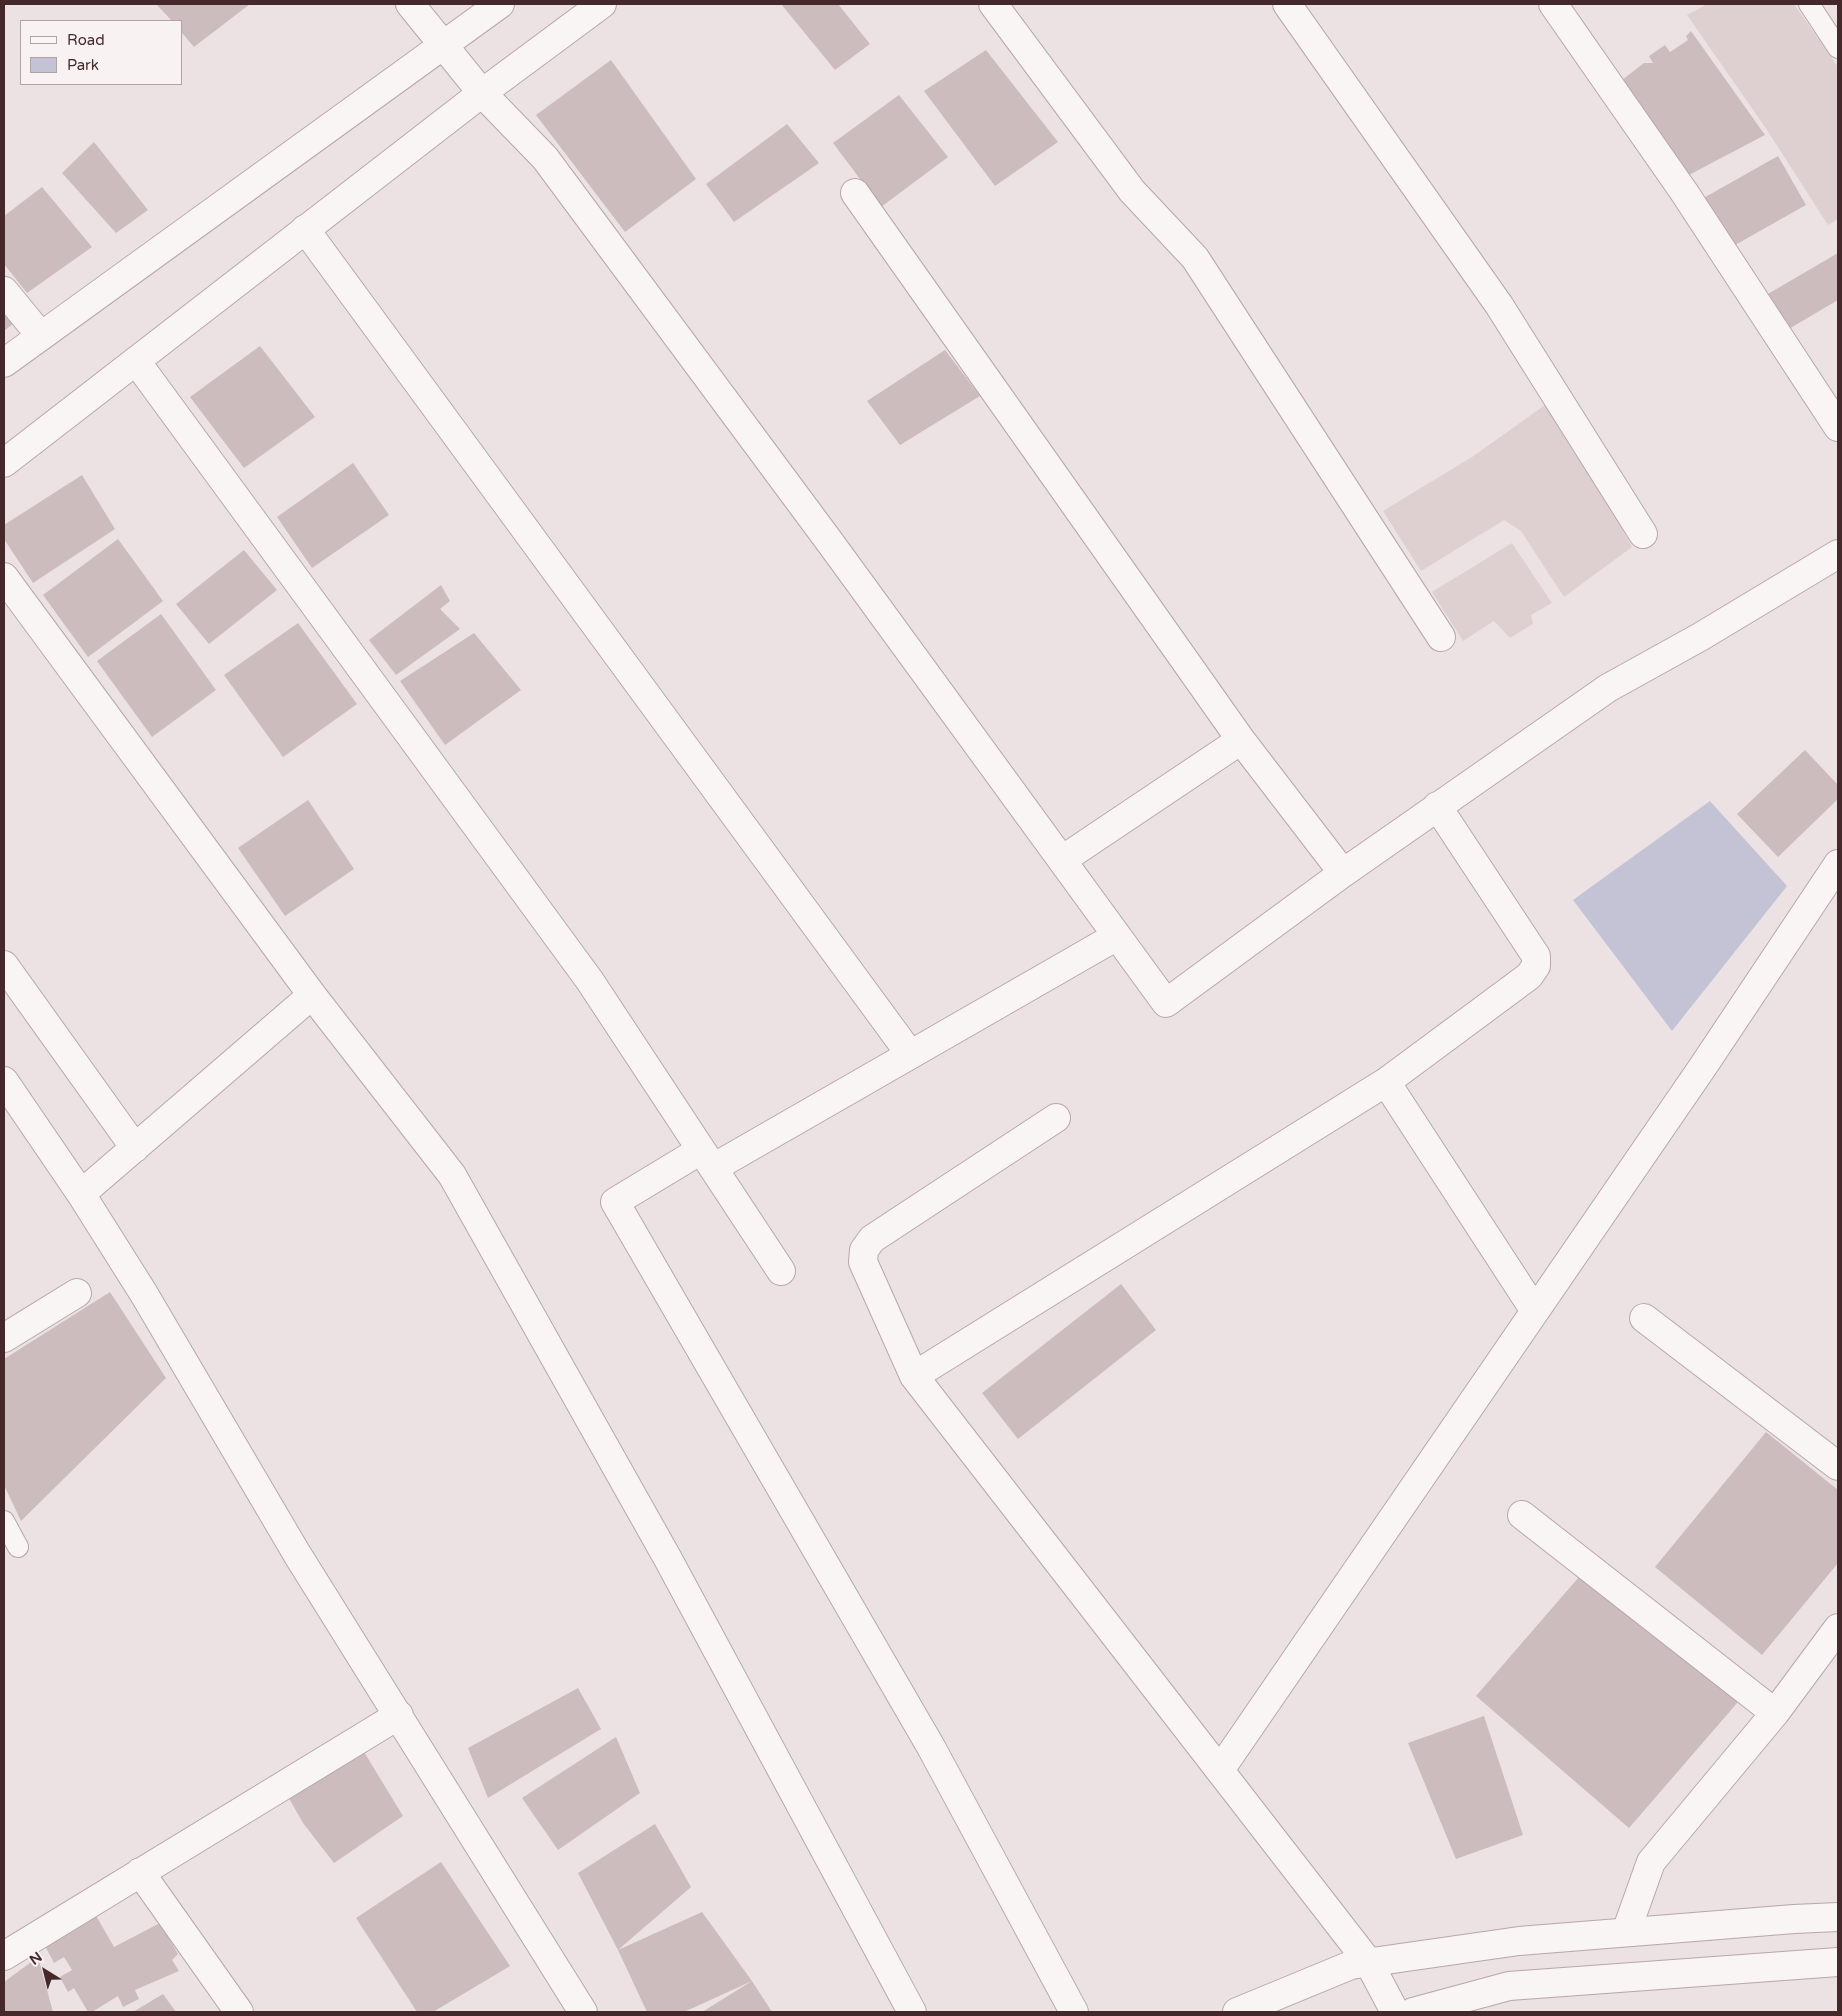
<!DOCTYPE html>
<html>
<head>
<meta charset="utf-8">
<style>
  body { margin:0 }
  #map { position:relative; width:1842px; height:2016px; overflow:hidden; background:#ece2e3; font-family:"Varela Round",sans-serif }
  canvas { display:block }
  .frame { position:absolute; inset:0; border:5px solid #45292a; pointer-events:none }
  .legend { position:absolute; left:20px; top:20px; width:162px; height:65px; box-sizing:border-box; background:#f9f2f3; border:1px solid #b1a2a3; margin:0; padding:6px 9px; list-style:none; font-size:15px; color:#45292a }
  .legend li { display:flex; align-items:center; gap:10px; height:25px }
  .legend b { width:25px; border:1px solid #b1a2a3 }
  .north { position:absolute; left:20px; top:1946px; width:50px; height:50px; -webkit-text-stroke:4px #f9f2f3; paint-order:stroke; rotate:324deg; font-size:14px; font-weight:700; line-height:20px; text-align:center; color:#45292a }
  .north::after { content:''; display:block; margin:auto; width:18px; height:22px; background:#45292a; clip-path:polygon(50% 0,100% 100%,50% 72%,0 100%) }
</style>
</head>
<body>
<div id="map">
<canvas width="1842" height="2016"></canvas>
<div class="frame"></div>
<ul class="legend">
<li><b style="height:6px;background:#f9f5f5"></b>Road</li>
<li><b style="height:14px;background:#c4c3d6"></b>Park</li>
</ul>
<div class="north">N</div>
</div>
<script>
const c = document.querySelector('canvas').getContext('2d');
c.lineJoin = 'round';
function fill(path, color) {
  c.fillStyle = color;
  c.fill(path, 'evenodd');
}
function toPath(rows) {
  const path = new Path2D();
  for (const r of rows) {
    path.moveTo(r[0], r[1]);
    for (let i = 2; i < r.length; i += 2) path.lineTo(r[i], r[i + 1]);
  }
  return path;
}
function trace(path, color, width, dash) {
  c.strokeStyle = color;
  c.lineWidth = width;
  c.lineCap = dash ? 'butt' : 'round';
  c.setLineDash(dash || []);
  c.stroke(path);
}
const built = toPath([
  [1707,4,1794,4,1838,67,1838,219,1828,225,1765,127,1687,15],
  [1545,405,1612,511,1632,547,1564,597,1521,531,1504,520,1421,571,1383,511,1472,457],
  [1512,543,1552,603,1531,615,1533,624,1510,638,1494,621,1463,641,1432,592]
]);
const green = toPath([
  [1710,801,1787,886,1672,1031,1573,900]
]);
const building = toPath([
  [156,4,250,4,194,47,181,32,181,21,172,21],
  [781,4,838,4,870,44,835,70],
  [1691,31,1765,135,1687,176,1622,80,1644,63,1653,63,1649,56,1665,45,1670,52,1688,40,1686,36],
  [986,50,1058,142,995,186,924,91],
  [611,60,696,179,625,232,536,115],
  [899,95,948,157,881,207,833,143],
  [787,124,819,163,734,222,706,184],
  [94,142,148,210,116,233,62,173],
  [1778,156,1806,205,1728,249,1700,200],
  [42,187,92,247,27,293,4,264,4,216],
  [1838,253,1838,300,1782,333,1761,298],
  [4,310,14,323,4,331],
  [260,346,315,417,244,468,190,397],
  [945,350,980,396,900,445,867,401],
  [353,463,389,515,312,568,277,517],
  [82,475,115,529,33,583,4,539,4,525],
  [118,539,163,601,88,657,43,595],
  [244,550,277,590,209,644,176,604],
  [441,585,450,601,440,609,460,629,396,675,369,640],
  [161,614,216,690,152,737,97,661],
  [298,623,357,704,283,757,224,675],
  [474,633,521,690,445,745,400,681],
  [1805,750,1838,785,1838,799,1778,857,1737,814],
  [308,800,354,869,285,916,238,848],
  [1121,1284,1156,1330,1018,1439,982,1393],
  [110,1292,166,1378,21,1521,4,1485,4,1359],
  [1766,1432,1838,1490,1838,1563,1762,1655,1655,1567],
  [1585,1570,1738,1702,1629,1828,1476,1696],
  [578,1688,601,1729,488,1798,468,1748],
  [1484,1716,1523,1835,1456,1859,1408,1743],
  [616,1737,640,1793,558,1850,522,1798],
  [364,1752,403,1816,334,1863,303,1823,282,1786],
  [655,1824,691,1887,618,1950,578,1873],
  [441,1862,510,1966,433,2012,417,2012,356,1918],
  [94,1912,114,1947,160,1923,178,1954,172,1960,179,1971,135,1990,139,1999,123,2007,118,1996,92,2012,88,2012,74,1988,68,1992,60,1977,72,1970,64,1957,54,1963,43,1942],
  [702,1912,752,1981,684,2012,647,2012,618,1950],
  [38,1957,53,2012,4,2012,4,1982],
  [752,1981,772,2012,702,2012],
  [163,1994,176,2012,133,2012]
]);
const service = toPath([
  [1809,4,1838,48],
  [4,1521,18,1547]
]);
const minor = toPath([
  [410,4,482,93,545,158,829,541,1166,1003,1343,873,1608,688,1700,637,1838,554],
  [993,4,1132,191,1195,258,1441,637],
  [1287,4,1499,305,1643,534],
  [1553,4,1684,192,1838,427],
  [855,193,1241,740,1343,873],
  [305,229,910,1054],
  [4,291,41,336],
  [136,361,590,981,781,1271],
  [4,577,312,995,452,1175,668,1559,912,2012],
  [1062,860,1241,740],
  [4,965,135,1148],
  [4,1081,81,1194,144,1294,297,1554,583,2012],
  [1386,1082,1535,1311],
  [701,1150,615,1202,931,1747,1074,2012],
  [713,1168,1117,936],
  [81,1194,312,995],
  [1644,1318,1838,1466],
  [4,1338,77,1293],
  [914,1376,863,1262,864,1250,872,1239,1056,1118],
  [1522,1515,1775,1713],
  [1220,1770,1704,1065,1838,864],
  [140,1872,239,2012],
  [1626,1932,1651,1862,1775,1713,1838,1628],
  [4,1956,399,1715],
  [1395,2012,1369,1963,914,1376,1386,1082,1529,976,1536,966,1536,956,1437,806]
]);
const tertiary = toPath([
  [4,363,500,4],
  [4,463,482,93,602,4],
  [1237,2012,1351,1965,1519,1941,1794,1919,1838,1917],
  [1413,2012,1509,1986,1838,1962]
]);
fill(built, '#ded0d1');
fill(green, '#c4c3d6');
fill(building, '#ccbcbd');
trace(service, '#b7a7a8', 22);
trace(minor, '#b7a7a8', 30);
trace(tertiary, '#b7a7a8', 30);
trace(service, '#f9f5f5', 20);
trace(minor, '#f9f5f5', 28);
trace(tertiary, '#f9f5f5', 28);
</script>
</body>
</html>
